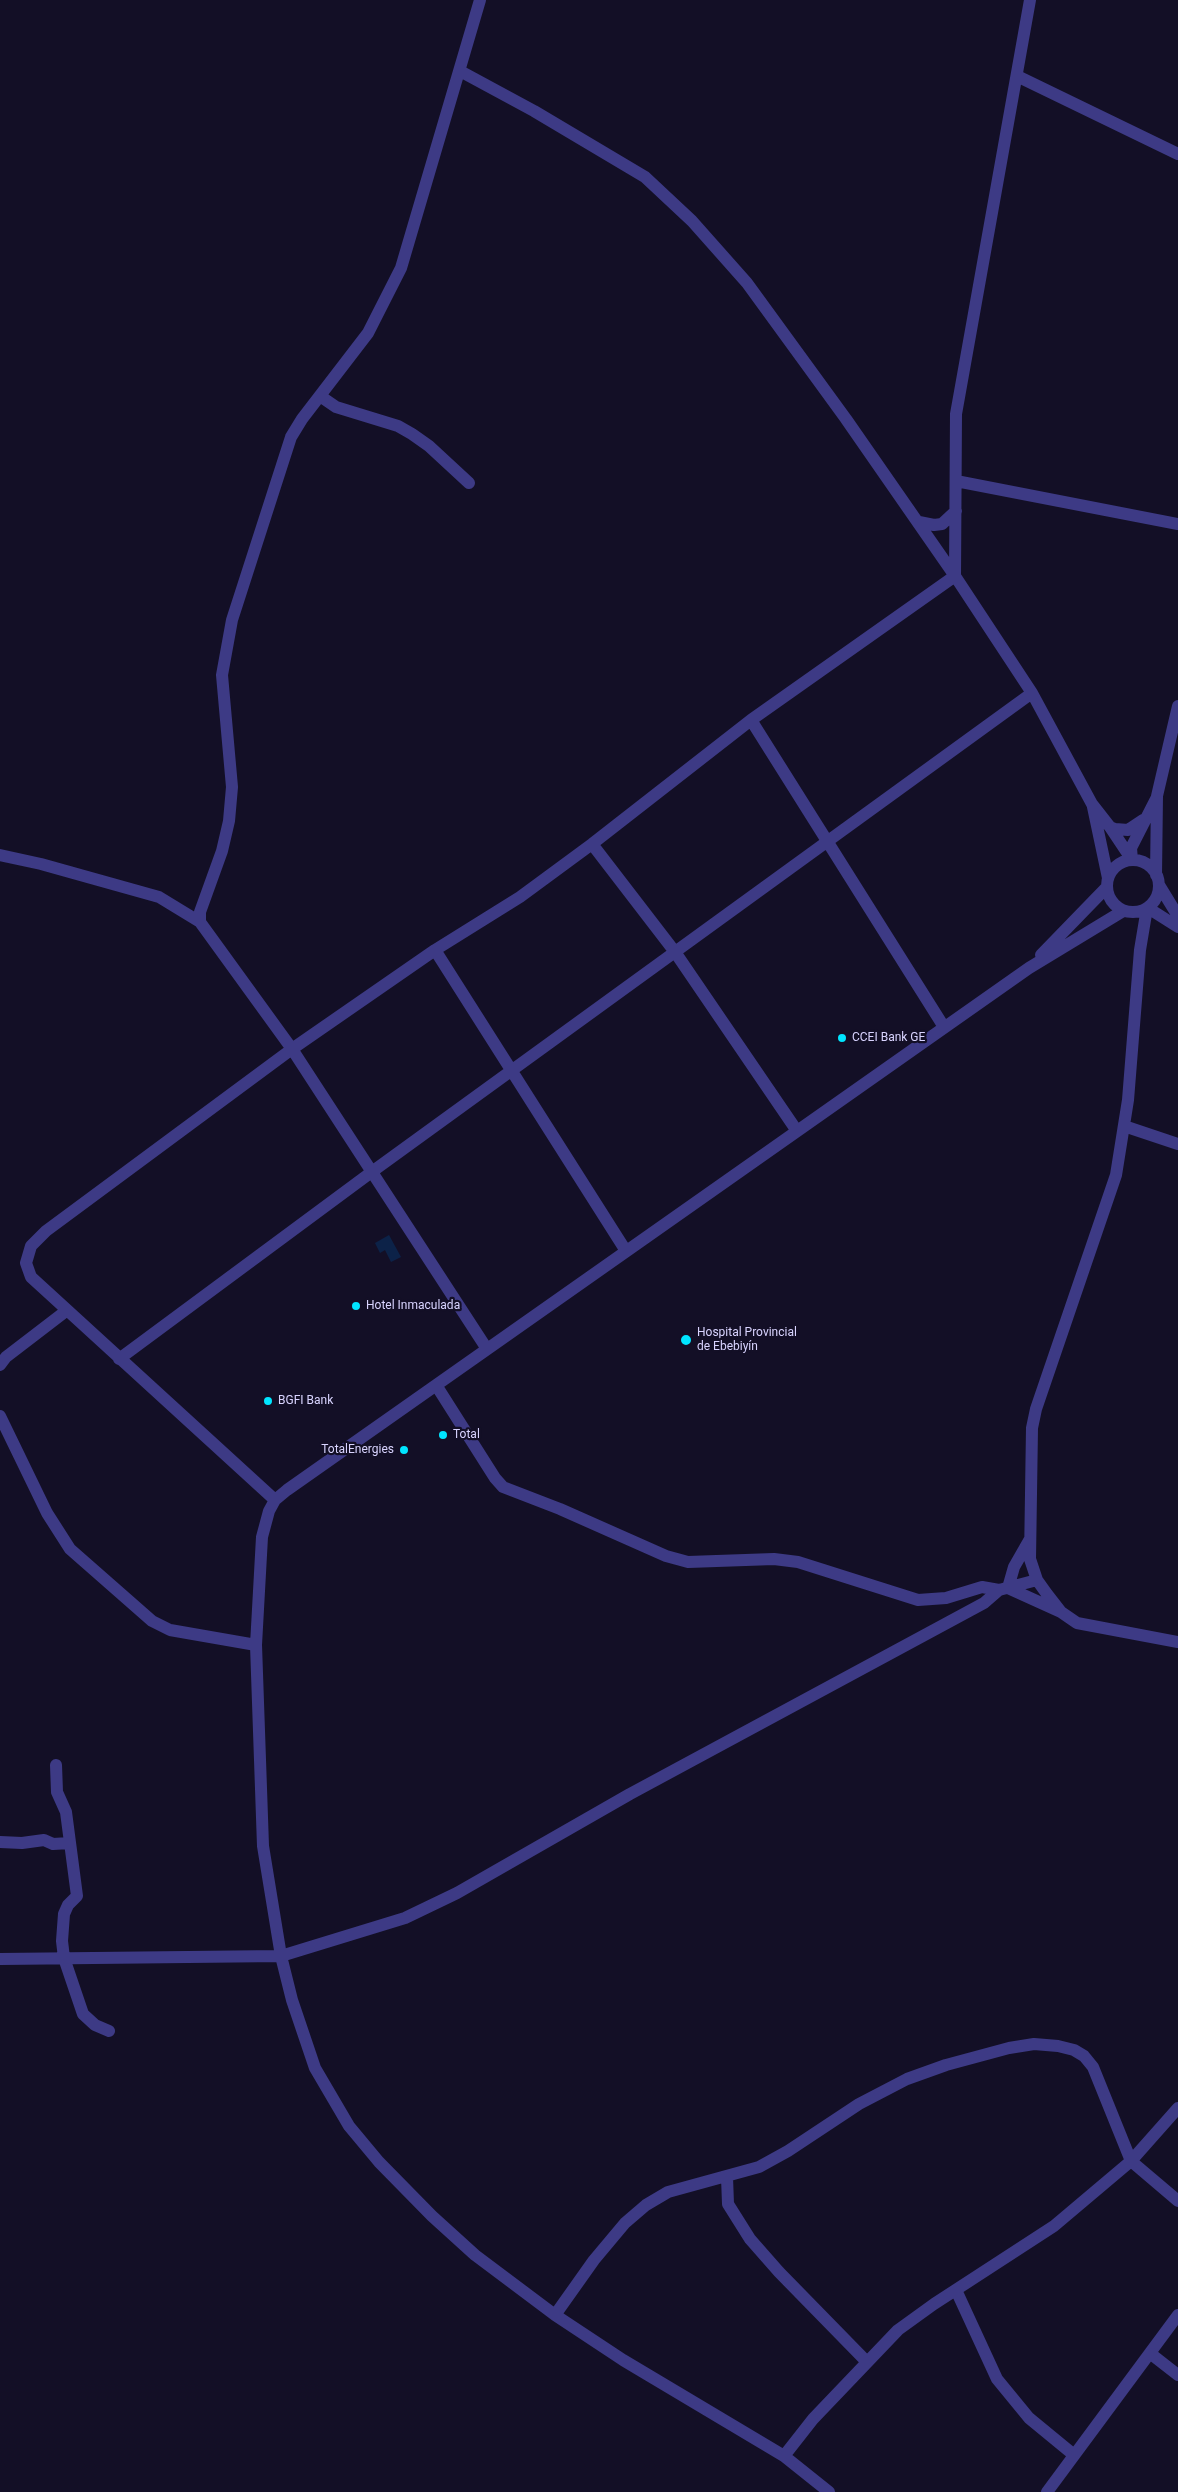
<!DOCTYPE html>
<html>
<head>
<meta charset="utf-8">
<style>
  body { margin:0 }
  canvas { display:block; background:#130f26 }
</style>
</head>
<body>
<canvas width="1178" height="2492"></canvas>
<script>
const c = document.querySelector('canvas').getContext('2d');
c.lineJoin = 'round';
function fill(path, color) {
  c.fillStyle = color;
  c.fill(path, 'evenodd');
}
function toPath(rows) {
  const path = new Path2D();
  for (const r of rows) {
    if (r.length === 3) {
      path.moveTo(r[0] + r[2], r[1]);
      path.arc(r[0], r[1], r[2], 0, 2 * Math.PI);
      continue;
    }
    path.moveTo(r[0], r[1]);
    for (let i = 2; i < r.length; i += 2) path.lineTo(r[i], r[i + 1]);
  }
  return path;
}
function trace(path, color, width, dash) {
  c.strokeStyle = color;
  c.lineWidth = width;
  c.lineCap = dash ? 'butt' : 'round';
  c.setLineDash(dash || []);
  c.stroke(path);
}
function drawText(font, color, halo, rows, align = 'center') {
  c.font = font + ' Roboto,sans-serif';
  c.lineWidth = 4.5;
  c.setLineDash([]);
  c.textBaseline = 'middle';
  c.strokeStyle = halo;
  c.fillStyle = color;
  for (const [text, x, y, turn = 0] of rows) {
    c.save();
    c.translate(x, y);
    c.rotate((+turn || 0) * Math.PI / 180);
    c.textAlign = isNaN(turn) ? turn : align;
    if (halo) c.strokeText(text, 0, 0);
    c.fillText(text, 0, 0);
    c.restore();
  }
}
const water = toPath([
  [389,1235,401,1257,391,1262,385,1250,380,1253,375,1243]
]);
const minor = toPath([
  [480,0,401,268,368,333,302,419,291,437,232,620,222,675,232,787,229,821,222,851,200,912,200,922,292,1049,487,1349],
  [460,71,534,111,645,177,692,221,747,283,846,419,955,576,1032,693,1092,804,1110,827,1132,860],
  [1017,76,1178,154],
  [320,396,336,407,398,426,412,434,429,446,469,483],
  [956,481,1178,524],
  [919,522,934,525,942,524,956,511],
  [751,720,944,1027],
  [1093,807,1108,878],
  [1110,827,1115,829,1128,830,1143,820],
  [592,844,675,952,797,1131],
  [0,855,41,864,159,897,200,922],
  [1133,886,26],
  [1132,860,1131,848,1156,799],
  [1156,875,1157,796,1178,706],
  [1159,885,1178,916],
  [1147,908,1140,950,1128,1100,1116,1175,1036,1409,1032,1428,1030,1559,1037,1580,1047,1594,1061,1612,1077,1623,1178,1642],
  [1148,908,1178,927],
  [435,950,626,1251],
  [1041,955,1106,888],
  [1124,1126,1178,1144],
  [119,1359,373,1171,1032,693],
  [0,1365,6,1357,66,1311],
  [436,1385,495,1478,503,1487,560,1509,666,1556,688,1562,774,1559,798,1562,918,1600,946,1598,982,1587,999,1590],
  [0,1416,47,1513,70,1549,152,1621,170,1630,256,1645],
  [275,1500,31,1277,26,1263,31,1246,46,1231,292,1049,435,950,520,897,592,844,751,720,955,576,956,414,1030,0],
  [1030,1539,1014,1567,1008,1588,1061,1612],
  [56,1765,57,1792,66,1812,77,1896,68,1905,64,1914,62,1941,64,1958,83,2014,95,2025,109,2031],
  [0,1842,22,1843,44,1840,53,1844,70,1843],
  [0,1959,281,1956,405,1918,457,1893,630,1794,984,1603,999,1590,1037,1580],
  [727,2177,728,2204,750,2239,779,2272,866,2361],
  [956,2290,997,2379,1029,2418,1074,2455],
  [555,2315,594,2260,625,2223,646,2205,668,2192,759,2167,788,2151,859,2104,907,2079,946,2065,1009,2048,1034,2044,1058,2046,1074,2050,1084,2056,1093,2067,1131,2161,1178,2201],
  [1151,2354,1178,2375],
  [784,2456,813,2419,898,2330,934,2304,1054,2226,1131,2161,1178,2108],
  [829,2492,784,2456,623,2360,555,2315,475,2255,432,2216,379,2162,349,2126,315,2068,292,2000,281,1956,263,1846,256,1645,262,1537,269,1511,275,1500,287,1490,1029,968,1123,911],
  [1047,2492,1178,2315]
]);
const markers = [
  [842,1038,5,"#00e5ff"],
  [356,1306,5,"#00e5ff"],
  [686,1340,6,"#00e5ff"],
  [268,1401,5,"#00e5ff"],
  [443,1435,5,"#00e5ff"],
  [404,1450,5,"#00e5ff"]
];
const poiNames = [
  ["CCEI Bank GE",852,1038],
  ["Hotel Inmaculada",366,1306],
  ["Hospital Provincial",697,1333],
  ["de Ebebiyín",697,1347],
  ["BGFI Bank",278,1401],
  ["Total",453,1435],
  ["TotalEnergies",394,1450,"right"]
];
fill(water, '#0c2248');
trace(minor, '#3d3a85', 12);
for (const [x, y, r, color] of markers) {
  const dot = new Path2D();
  dot.arc(x, y, r, 0, 2 * Math.PI);
  c.fillStyle = color;
  c.fill(dot);
  trace(dot, '#130f26', 2);
}
drawText('12px', '#d9d4ff', '#130f26', poiNames, 'left');
</script>
</body>
</html>
